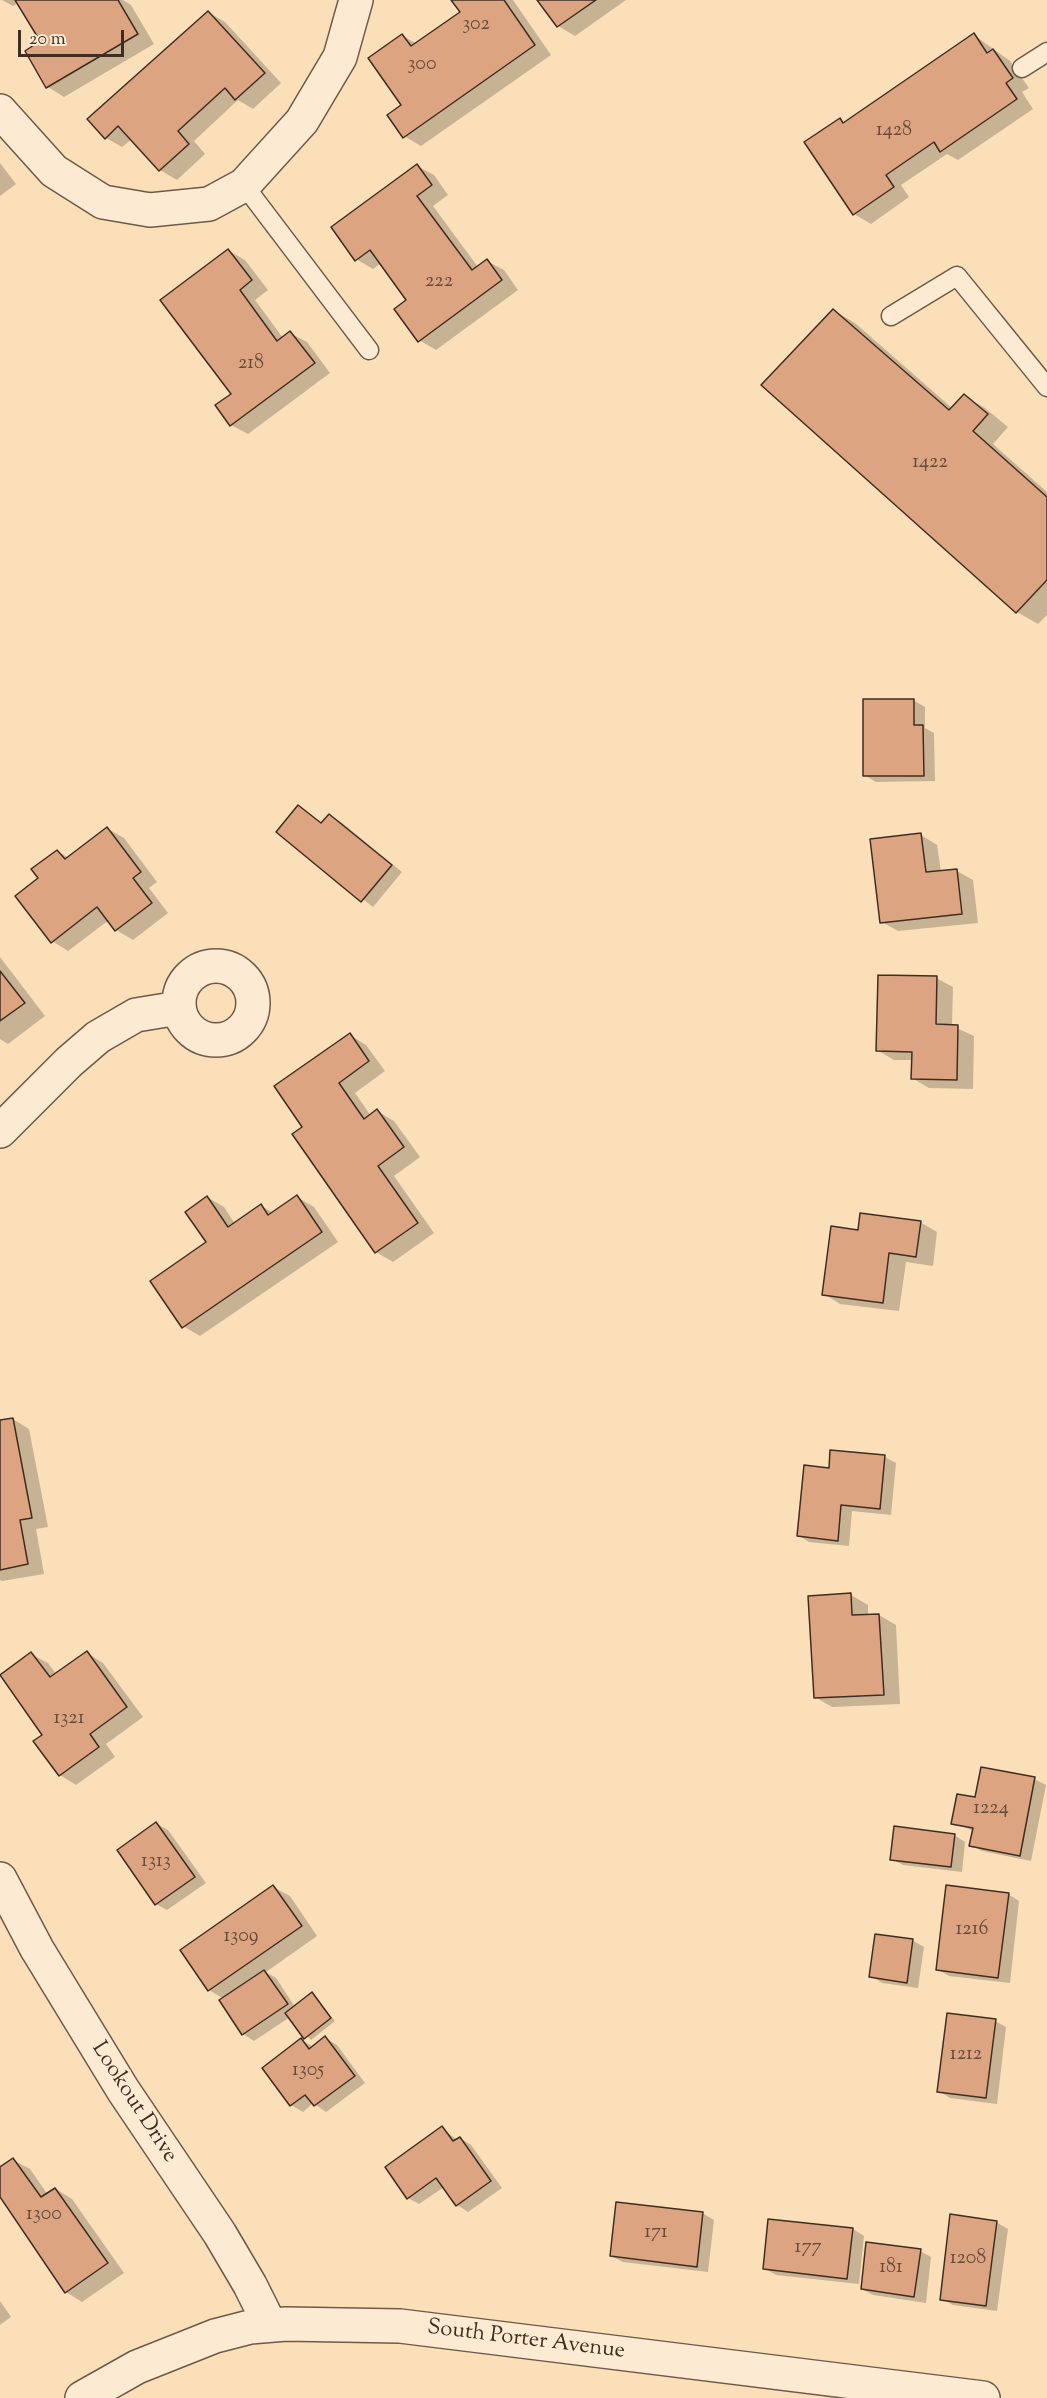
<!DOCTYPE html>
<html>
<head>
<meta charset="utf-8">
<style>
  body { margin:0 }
  #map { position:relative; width:1047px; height:2398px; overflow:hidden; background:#fadfb9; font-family:"Sorts Mill Goudy",serif }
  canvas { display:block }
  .scale { position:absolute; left:18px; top:30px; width:106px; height:27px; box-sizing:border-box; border:3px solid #3f2d22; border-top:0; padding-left:8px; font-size:18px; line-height:21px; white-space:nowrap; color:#3f2d22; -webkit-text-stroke:4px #fcead2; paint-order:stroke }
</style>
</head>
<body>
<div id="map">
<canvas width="1047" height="2398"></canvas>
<div class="scale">20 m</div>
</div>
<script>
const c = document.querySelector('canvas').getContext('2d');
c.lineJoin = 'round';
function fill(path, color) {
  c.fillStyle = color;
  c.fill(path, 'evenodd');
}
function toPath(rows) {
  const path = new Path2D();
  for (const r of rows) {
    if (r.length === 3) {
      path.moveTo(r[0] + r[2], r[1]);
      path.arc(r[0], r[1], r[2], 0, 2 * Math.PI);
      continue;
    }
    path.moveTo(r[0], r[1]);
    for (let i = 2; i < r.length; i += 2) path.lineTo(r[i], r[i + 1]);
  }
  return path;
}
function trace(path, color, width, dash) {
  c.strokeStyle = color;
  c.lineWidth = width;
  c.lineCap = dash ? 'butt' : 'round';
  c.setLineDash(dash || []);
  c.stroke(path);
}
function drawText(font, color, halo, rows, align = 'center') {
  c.font = font + ' "Sorts Mill Goudy",serif';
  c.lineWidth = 5;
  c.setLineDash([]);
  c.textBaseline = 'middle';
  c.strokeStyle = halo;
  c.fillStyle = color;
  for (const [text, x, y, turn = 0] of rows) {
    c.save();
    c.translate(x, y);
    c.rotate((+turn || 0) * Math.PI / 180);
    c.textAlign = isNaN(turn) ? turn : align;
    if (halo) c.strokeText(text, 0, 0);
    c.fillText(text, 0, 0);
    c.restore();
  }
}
const shadow = toPath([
  [2,0,123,0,131,5,154,44,64,97,48,87,42,42,18,3,13,6],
  [453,0,513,0,551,55,421,146,404,136,403,36,417,44,462,13],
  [539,0,626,0,575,36,558,26],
  [208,12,225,22,281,83,253,109,238,100,194,141,205,154,177,180,160,170,132,139,122,147,106,138],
  [974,35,1010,61,1029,88,1022,92,1033,109,958,160,947,154,901,185,909,197,871,224,854,214,840,120,845,123],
  [0,163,16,184,0,196],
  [417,166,434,175,448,195,433,206,478,267,487,261,504,270,518,290,436,350,419,340,408,300,381,263,373,269,356,259],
  [229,251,245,260,268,290,255,300,283,338,290,333,307,342,330,373,248,434,231,425],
  [833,310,855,323,952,408,964,396,985,408,1008,427,993,444,1047,492,1047,615,1038,624,1017,612],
  [913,700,925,707,925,728,934,733,935,781,876,782,864,775],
  [299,807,323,824,330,816,341,822,402,872,373,907,278,832],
  [108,829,124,838,157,882,149,888,168,913,133,940,116,930,109,920,68,951,52,941,57,851,69,858],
  [921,835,937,845,941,872,957,871,973,880,978,923,898,931,882,922],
  [0,957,45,1016,8,1044,0,1039],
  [936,978,953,987,952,1026,974,1036,973,1089,929,1088,912,1078,913,1060,894,1060,877,1050],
  [350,1035,366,1045,385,1071,355,1093,371,1116,377,1111,394,1121,420,1157,394,1176,434,1233,393,1262,376,1252,304,1127],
  [207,1197,224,1207,235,1224,261,1206,274,1213,297,1197,314,1207,338,1242,200,1336,183,1326,208,1242],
  [920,1222,937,1232,933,1266,906,1262,899,1311,840,1304,824,1294,859,1232],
  [13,1419,29,1429,48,1527,36,1529,44,1574,2,1581,0,1580,0,1422],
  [885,1457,896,1463,891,1515,852,1511,849,1546,809,1542,798,1535,830,1469],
  [851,1595,868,1605,868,1616,879,1615,896,1625,900,1704,832,1707,815,1697],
  [87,1653,103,1663,143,1717,106,1744,115,1757,76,1785,60,1775,44,1736,0,1676,31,1654,48,1663,56,1674],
  [1034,1779,1046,1785,1031,1861,982,1851,971,1845,974,1831,953,1823,976,1799],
  [157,1824,168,1830,206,1883,167,1910,156,1904],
  [954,1835,965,1842,962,1872,903,1865,892,1859],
  [273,1887,290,1896,317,1936,266,1972,276,1978,295,2007,312,1994,335,2021,311,2040,290,2017,254,2041,243,2034,224,1999,209,1990,182,1951],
  [1008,1894,1019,1901,1010,1983,949,1976,937,1969],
  [912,1940,924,1947,918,1988,882,1983,871,1976],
  [995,2021,1006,2027,997,2104,950,2098,939,2091],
  [325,2038,337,2045,365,2083,326,2112,313,2103,303,2112,291,2105,264,2068,301,2040,314,2047],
  [442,2128,457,2140,460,2138,471,2145,502,2188,468,2212,457,2205,444,2187,419,2204,408,2198],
  [13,2160,30,2169,48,2195,56,2189,72,2199,124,2273,82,2302,66,2292,0,2195,0,2169],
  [702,2213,714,2220,708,2272,623,2262,611,2256],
  [996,2222,1008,2229,997,2311,953,2305,941,2299],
  [853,2229,864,2236,859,2284,776,2275,764,2268],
  [920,2251,931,2257,926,2303,873,2295,862,2289],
  [0,2301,11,2317,0,2325]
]);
const building = toPath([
  [15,0,118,0,138,34,46,88,25,51,40,41,15,0],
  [451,0,504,0,535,45,403,138,387,115,401,105,368,58,402,34,411,46,460,12,451,0],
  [537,0,596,0,557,27,537,0],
  [208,11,265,73,235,100,225,88,178,131,189,144,159,171,118,126,105,139,87,119,208,11],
  [974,33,987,53,993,49,1013,78,1006,83,1017,99,940,152,934,142,886,175,894,187,853,215,804,142,840,118,843,123,974,33],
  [417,164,432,185,417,196,472,270,487,259,502,280,418,342,394,309,406,300,370,250,355,261,331,227,417,164],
  [228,249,252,280,240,290,277,341,290,331,315,363,230,426,215,405,231,394,160,300,228,249],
  [833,309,949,410,964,394,988,414,973,431,1047,497,1047,580,1016,613,761,385,833,309],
  [863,699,914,699,914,725,923,725,924,776,863,776,863,699],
  [298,805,321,823,329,814,392,865,361,902,276,832,298,805],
  [107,827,141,872,133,878,152,903,115,931,97,907,51,943,15,896,38,878,31,869,57,850,65,859,107,827],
  [921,833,926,872,957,869,962,914,880,923,870,839,921,833],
  [0,971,25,1003,0,1021,0,971],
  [878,975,937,976,936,1024,958,1025,957,1080,911,1079,912,1052,876,1051,878,975],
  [350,1033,369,1061,339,1083,364,1119,377,1109,404,1147,378,1166,418,1223,375,1253,292,1134,302,1127,274,1086,350,1033],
  [297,1195,322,1232,182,1328,150,1281,206,1242,185,1212,207,1196,228,1227,261,1204,268,1215,297,1195],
  [860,1213,921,1221,916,1257,889,1253,883,1303,822,1295,831,1226,858,1230,860,1213],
  [13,1418,32,1518,20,1520,28,1564,0,1570,0,1420,13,1418],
  [830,1450,885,1455,880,1509,841,1505,838,1541,797,1536,804,1465,829,1468,830,1450],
  [851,1593,852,1615,879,1614,884,1695,814,1698,808,1596,851,1593],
  [87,1651,127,1707,90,1734,99,1747,59,1776,33,1741,42,1735,0,1675,31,1652,50,1677,87,1651],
  [981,1767,1035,1777,1020,1856,969,1846,973,1828,951,1824,957,1794,975,1797,981,1767],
  [156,1822,195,1877,155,1905,117,1850,156,1822],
  [894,1826,955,1834,951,1867,890,1860,894,1826],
  [273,1885,302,1926,208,1991,180,1950,273,1885],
  [946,1885,1009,1893,998,1978,936,1970,946,1885],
  [875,1934,913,1939,907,1983,869,1977,875,1934],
  [264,1970,288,2004,242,2035,219,2000,264,1970],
  [312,1992,331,2018,304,2039,285,2013,312,1992],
  [947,2013,996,2019,986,2098,937,2092,947,2013],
  [325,2036,355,2076,314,2106,305,2095,290,2106,262,2068,301,2038,309,2049,325,2036],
  [442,2126,453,2141,460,2137,491,2181,456,2206,436,2178,407,2199,385,2167,442,2126],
  [13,2158,41,2197,55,2188,108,2263,65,2293,0,2197,0,2167,13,2158],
  [616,2202,703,2212,697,2267,610,2256,616,2202],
  [950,2214,997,2221,986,2306,940,2300,950,2214],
  [768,2219,853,2228,847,2279,763,2269,768,2219],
  [866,2242,921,2249,914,2297,861,2289,866,2242]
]);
const service = toPath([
  [1022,68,1047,52],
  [244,185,369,350],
  [891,316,957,276,1047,387]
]);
const minor = toPath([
  [0,111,54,171,103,202,150,210,209,204,244,185,302,121,340,57,356,0],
  [216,1003,37],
  [0,1131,69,1062,98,1037,136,1015,179,1008],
  [0,1879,37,1949,123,2090,220,2234,250,2285,270,2325],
  [82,2398,137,2367,215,2336,250,2327,286,2324,400,2326,983,2398]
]);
const numberNames = [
  ["302",476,26],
  ["300",422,66],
  ["1428",894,132],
  ["222",439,283],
  ["218",251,365],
  ["1422",930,464],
  ["1321",69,1720],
  ["1224",991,1810],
  ["1313",156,1863],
  ["1216",972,1931],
  ["1309",241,1938],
  ["1212",966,2056],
  ["1305",308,2072],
  ["1300",44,2216],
  ["171",656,2234],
  ["177",808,2249],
  ["1208",968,2260],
  ["181",891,2269]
];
const streetNames = [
  ["Lookout Drive",133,2103,57],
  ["South Porter Avenue",526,2341,7]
];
fill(shadow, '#0003');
fill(building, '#dda481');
trace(building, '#3f2d22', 1.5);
trace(service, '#6e5a48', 21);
trace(minor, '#6e5a48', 36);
trace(service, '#fcead2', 18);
trace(minor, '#fcead2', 33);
drawText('20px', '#664b3a', null, numberNames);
drawText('22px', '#3f2d22', '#fcead2', streetNames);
</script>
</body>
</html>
